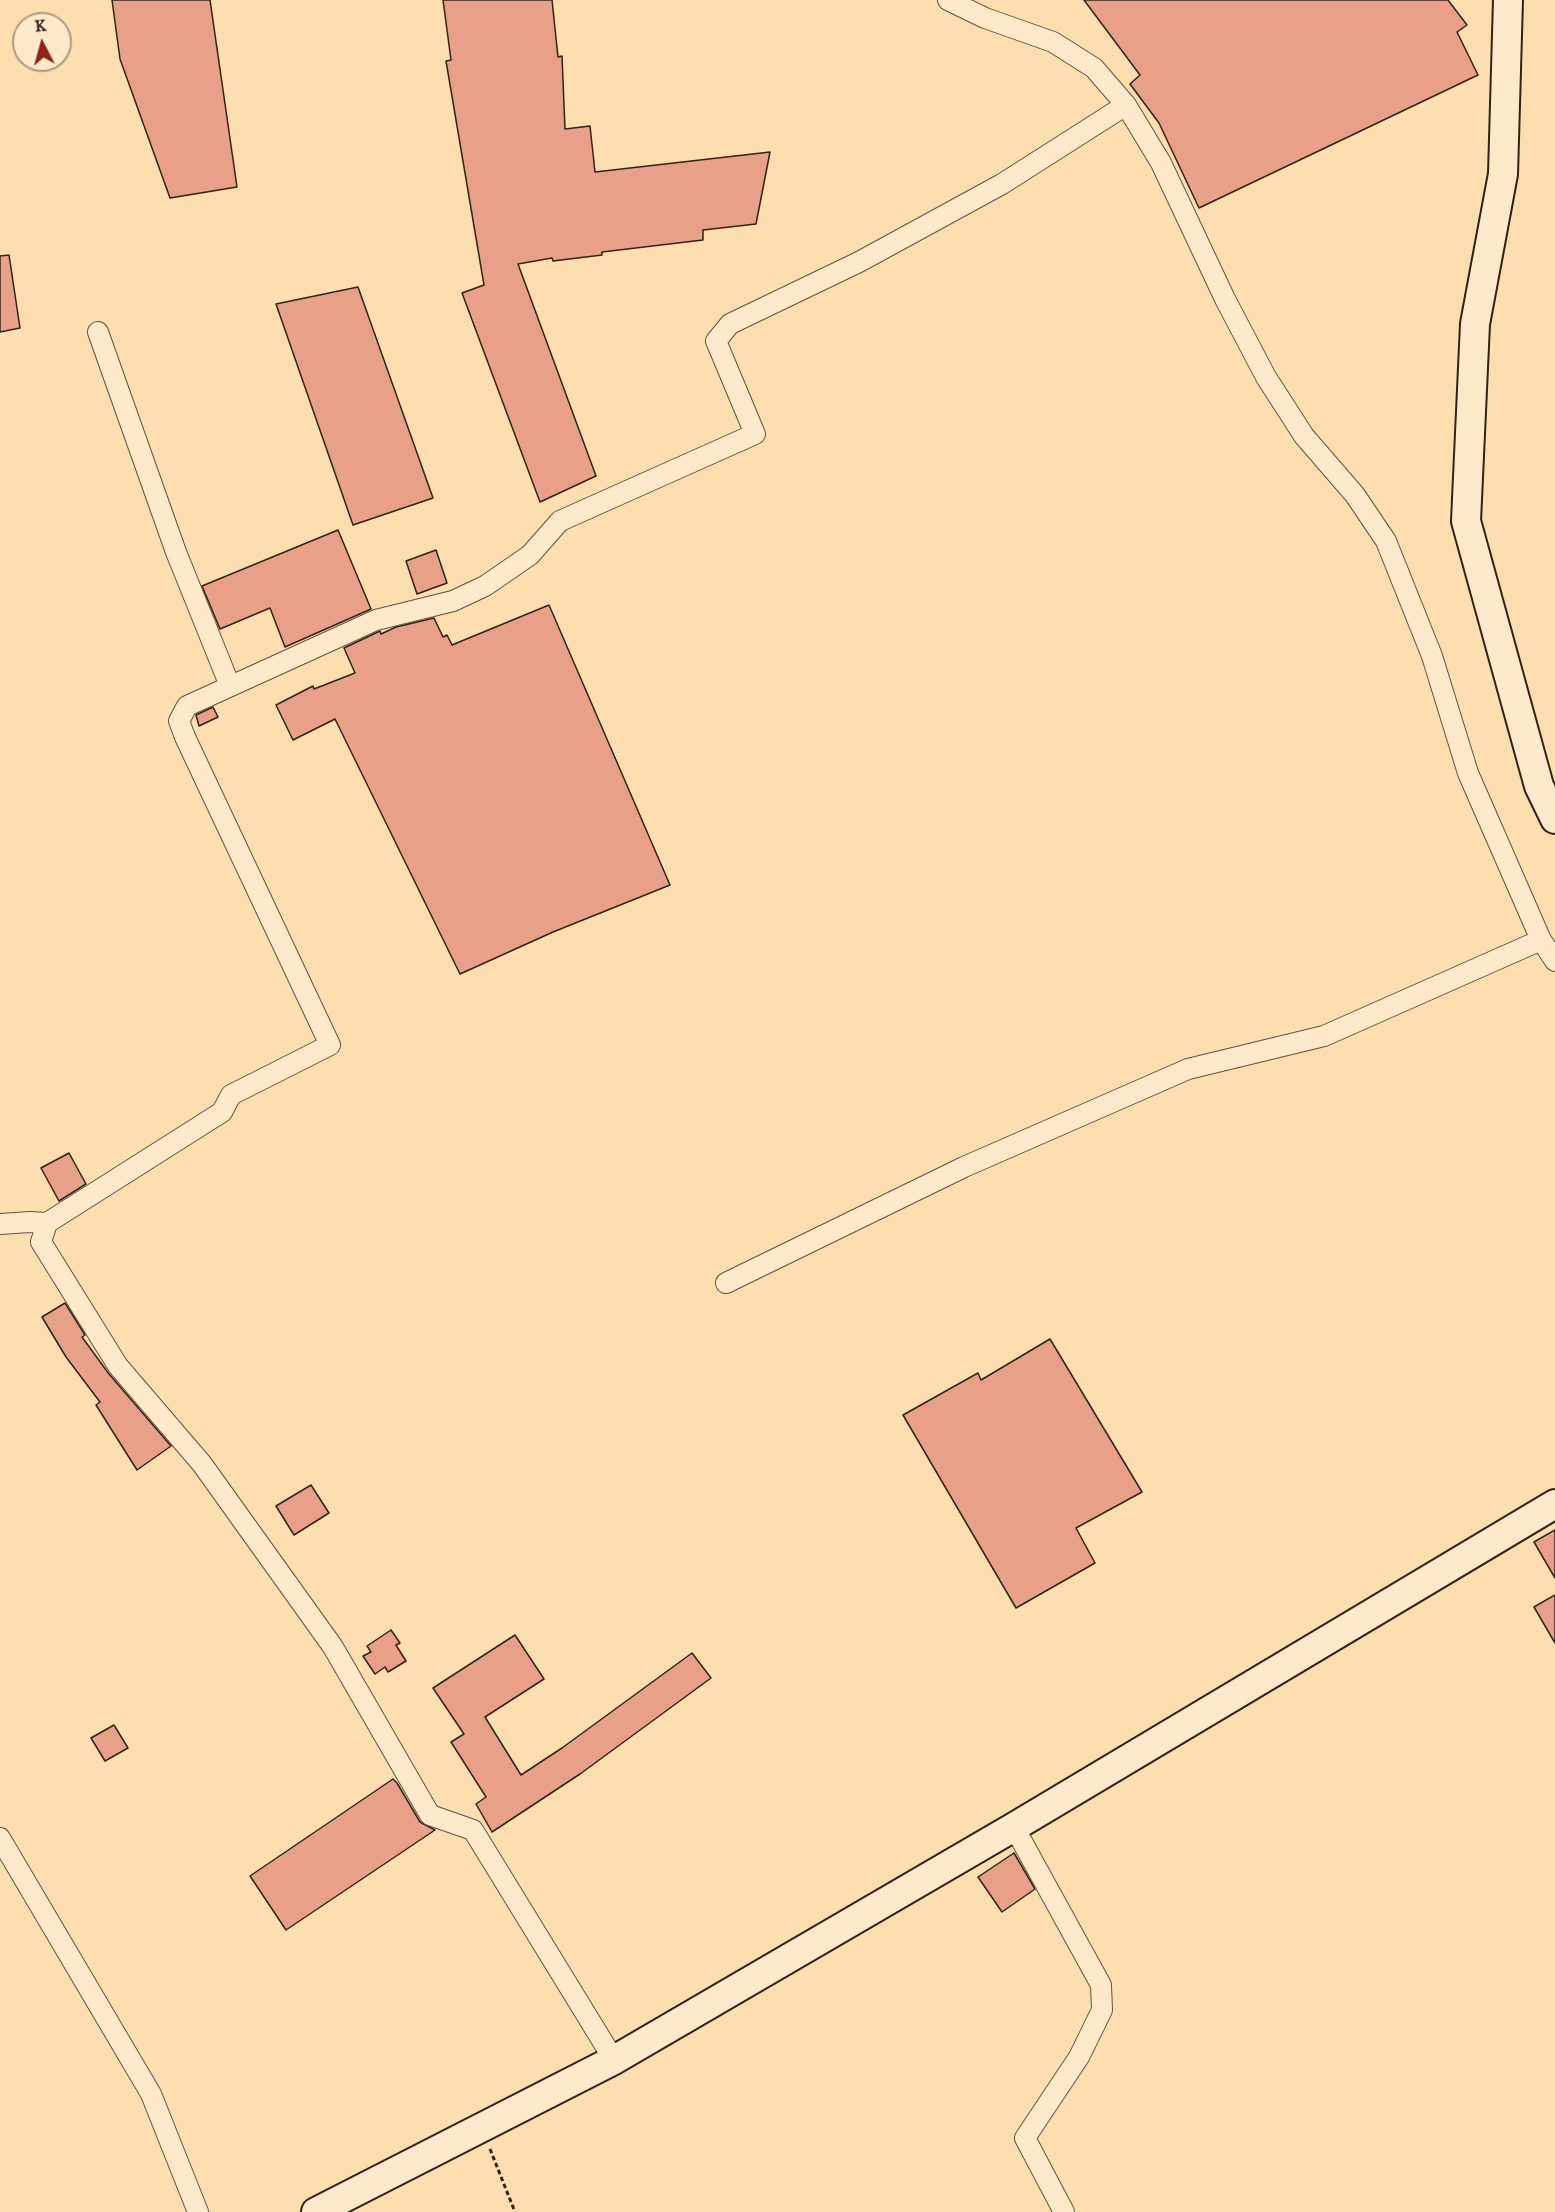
<!DOCTYPE html>
<html>
<head>
<meta charset="utf-8">
<style>
  body { margin:0 }
  #map { position:relative; width:1555px; height:2212px; overflow:hidden; background:#fddeaf; font-family:"IM FELL DW Pica",serif }
  canvas { display:block }
  .north { position:absolute; left:12px; top:12px; width:60px; height:60px; box-sizing:border-box; background:#feeacb; border:2px solid #ac9a83; border-radius:50%; rotate:354deg; font-size:16px; font-weight:700; line-height:24px; text-align:center; color:#312218 }
  .north::after { content:''; display:block; margin:auto; width:21px; height:27px; background:#8f2418; clip-path:polygon(50% 0,100% 100%,50% 72%,0 100%) }
</style>
</head>
<body>
<div id="map">
<canvas width="1555" height="2212"></canvas>
<div class="north">K</div>
</div>
<script>
const c = document.querySelector('canvas').getContext('2d');
c.lineJoin = 'round';
function fill(path, color) {
  c.fillStyle = color;
  c.fill(path, 'evenodd');
}
function toPath(rows) {
  const path = new Path2D();
  for (const r of rows) {
    path.moveTo(r[0], r[1]);
    for (let i = 2; i < r.length; i += 2) path.lineTo(r[i], r[i + 1]);
  }
  return path;
}
function trace(path, color, width, dash) {
  c.strokeStyle = color;
  c.lineWidth = width;
  c.lineCap = dash ? 'butt' : 'round';
  c.setLineDash(dash || []);
  c.stroke(path);
}
const building = toPath([
  [112,0,210,0,237,187,170,198,120,59,112,0],
  [443,0,552,0,558,57,562,56,565,129,590,126,595,172,770,152,756,224,703,230,703,240,602,252,602,255,553,261,552,258,518,264,596,476,540,502,462,293,484,285,446,61,451,60,443,0],
  [1084,0,1448,0,1467,25,1457,32,1478,75,1199,208,1159,123,1130,84,1140,75,1084,0],
  [9,255,20,328,0,332,0,256,9,255],
  [358,287,433,498,353,525,276,304,358,287],
  [338,530,371,609,285,647,270,608,220,629,202,586,338,530],
  [436,550,447,583,417,594,406,561,436,550],
  [549,605,670,885,553,932,460,974,335,719,293,740,276,705,313,686,314,689,355,673,344,648,380,631,381,634,396,627,434,618,443,637,447,635,452,645,549,605],
  [213,707,218,717,199,726,196,715,213,707],
  [69,1153,86,1184,59,1201,41,1168,69,1153],
  [65,1303,85,1335,82,1337,109,1374,171,1446,137,1470,96,1405,100,1402,66,1357,42,1317,65,1303],
  [1050,1339,1142,1492,1076,1528,1095,1563,1016,1608,903,1415,978,1373,981,1380,1050,1339],
  [311,1485,329,1513,294,1535,276,1506,311,1485],
  [1555,1530,1555,1578,1534,1542,1555,1530],
  [1555,1595,1555,1643,1534,1607,1555,1595],
  [391,1630,400,1643,396,1645,406,1661,388,1672,385,1667,375,1674,363,1656,371,1652,367,1646,391,1630],
  [515,1635,544,1679,485,1717,521,1775,562,1748,692,1653,711,1678,580,1774,492,1832,476,1804,486,1797,451,1742,464,1734,433,1688,515,1635],
  [114,1725,128,1748,105,1761,91,1738,114,1725],
  [393,1779,397,1783,420,1822,435,1830,286,1930,250,1876,393,1779],
  [1014,1853,1035,1889,1002,1912,978,1877,1014,1853]
]);
const path = toPath([
  [490,2149,515,2212]
]);
const street = toPath([
  [948,0,985,18,1053,42,1094,68,1126,105,1161,163,1225,299,1266,377,1304,436,1355,495,1386,541,1432,656,1468,773,1541,940,1555,961],
  [98,332,176,552,230,686],
  [0,1224,30,1222,47,1223],
  [726,1283,964,1167,1188,1069,1324,1036,1541,940],
  [1014,1827,1101,1985,1102,2010,1079,2057,1025,2138,1064,2212],
  [0,1838,151,2094,198,2212],
  [614,2060,473,1830,430,1815,333,1647,202,1464,118,1366,41,1242,47,1223,222,1112,231,1095,330,1045,185,737,179,721,187,706,376,620,453,601,485,586,530,555,560,521,755,434,716,341,730,324,859,262,1002,184,1126,105]
]);
const secondary = toPath([
  [1508,0,1503,174,1475,324,1466,521,1539,786,1555,819],
  [316,2212,614,2060,1014,1827,1555,1504]
]);
fill(building, '#e8a089');
trace(building, '#312218', 1.5);
trace(street, '#64513e', 22);
trace(secondary, '#312218', 32);
trace(path, '#312218', 3, [4.5, 3]);
trace(street, '#feeacb', 20);
trace(secondary, '#feeacb', 28);
</script>
</body>
</html>
